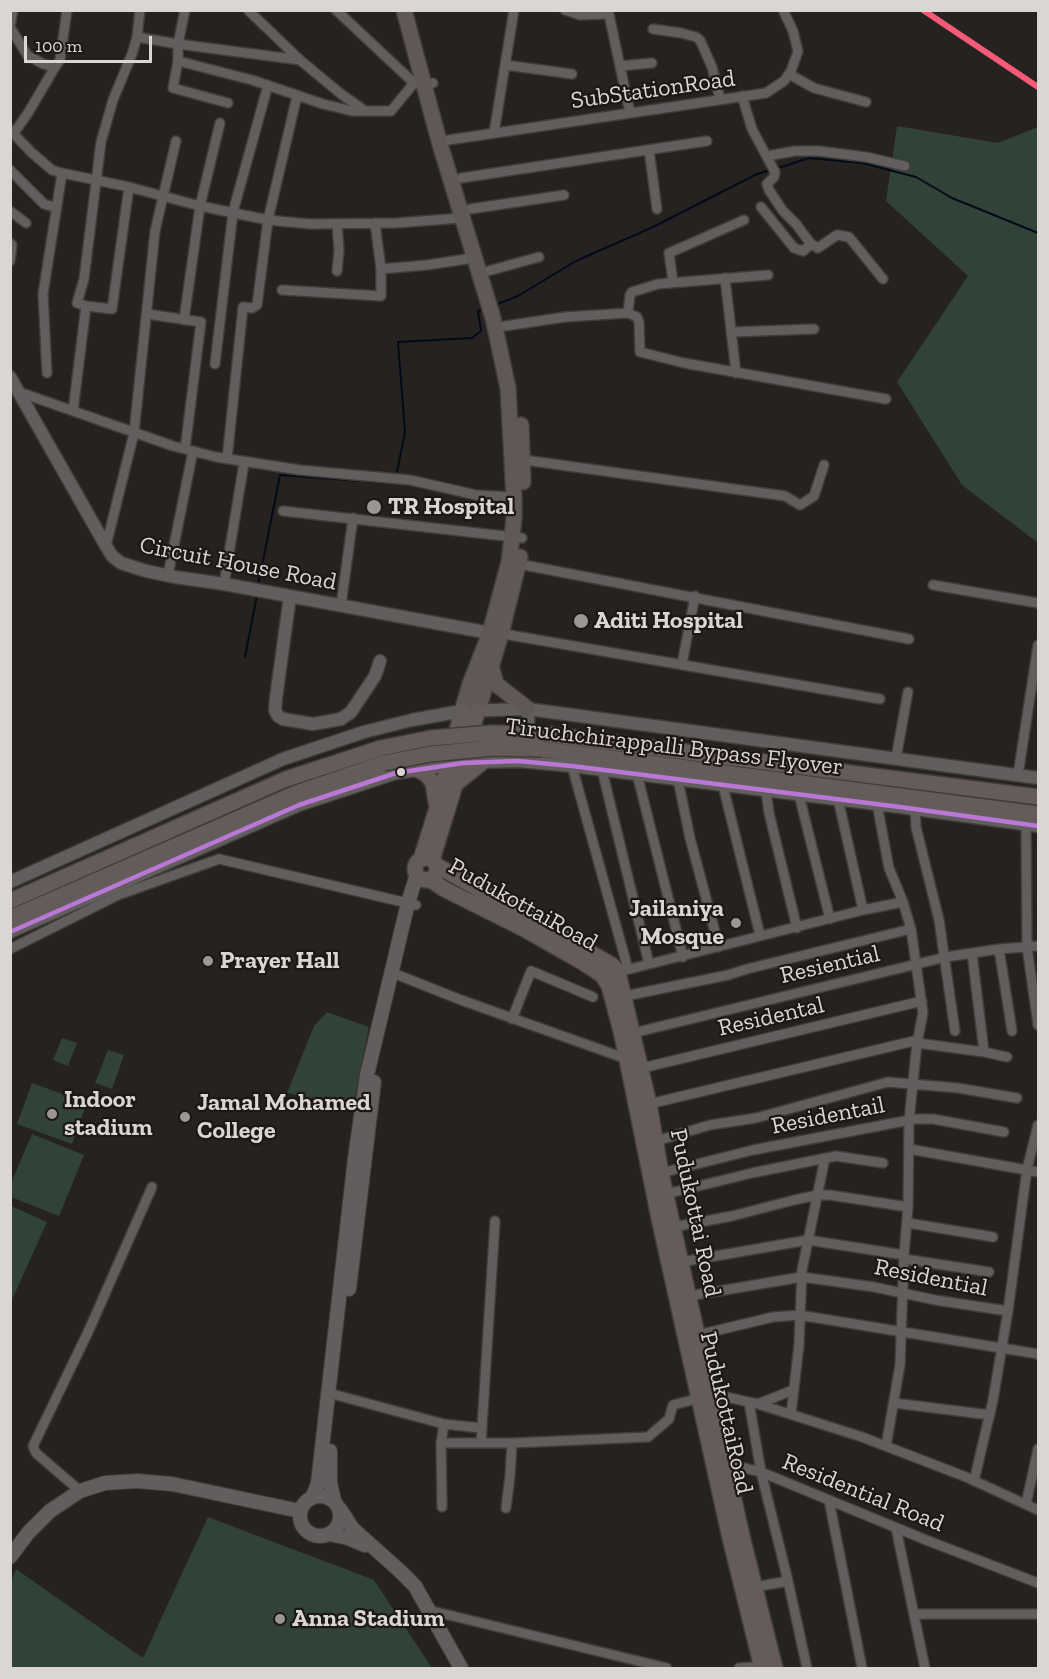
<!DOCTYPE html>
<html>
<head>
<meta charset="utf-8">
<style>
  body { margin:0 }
  #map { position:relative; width:1049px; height:1679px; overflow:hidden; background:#252220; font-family:"Zilla Slab",serif }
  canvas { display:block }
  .frame { position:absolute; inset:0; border:12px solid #dbd6d4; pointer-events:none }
  .scale { position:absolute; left:24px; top:36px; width:128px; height:27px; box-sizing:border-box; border:3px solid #dbd6d4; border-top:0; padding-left:8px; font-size:18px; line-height:21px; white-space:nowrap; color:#dbd6d4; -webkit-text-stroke:4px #1e1814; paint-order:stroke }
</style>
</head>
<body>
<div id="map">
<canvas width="1049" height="1679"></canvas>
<div class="frame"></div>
<div class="scale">100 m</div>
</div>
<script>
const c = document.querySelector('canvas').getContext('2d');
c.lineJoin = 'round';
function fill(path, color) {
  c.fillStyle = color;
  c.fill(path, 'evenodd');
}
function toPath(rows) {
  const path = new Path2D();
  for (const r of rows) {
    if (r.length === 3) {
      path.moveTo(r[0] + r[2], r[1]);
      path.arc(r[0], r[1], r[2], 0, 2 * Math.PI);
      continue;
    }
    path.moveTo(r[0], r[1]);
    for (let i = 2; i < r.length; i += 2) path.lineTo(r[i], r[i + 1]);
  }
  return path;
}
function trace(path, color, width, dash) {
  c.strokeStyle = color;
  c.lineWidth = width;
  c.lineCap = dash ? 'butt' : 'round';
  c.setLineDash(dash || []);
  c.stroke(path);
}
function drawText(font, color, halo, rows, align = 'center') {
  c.font = font + ' "Zilla Slab",serif';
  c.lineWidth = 4.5;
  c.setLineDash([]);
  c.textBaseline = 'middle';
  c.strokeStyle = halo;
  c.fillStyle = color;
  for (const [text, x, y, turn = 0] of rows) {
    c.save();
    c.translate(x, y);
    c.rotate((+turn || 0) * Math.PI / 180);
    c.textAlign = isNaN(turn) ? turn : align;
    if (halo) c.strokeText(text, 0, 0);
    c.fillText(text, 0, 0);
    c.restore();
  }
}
const green = toPath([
  [897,126,998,143,1038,127,1038,543,962,485,897,382,968,276,886,201],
  [327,1012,369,1027,353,1108,287,1093,314,1026],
  [62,1038,77,1043,68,1066,53,1060],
  [108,1050,124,1055,112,1089,95,1083],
  [32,1083,87,1103,72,1144,17,1124],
  [32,1134,84,1155,59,1216,11,1197,11,1183],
  [11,1206,47,1222,11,1302],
  [208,1517,374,1580,432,1668,11,1668,11,1581,16,1569,143,1658]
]);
const stream = toPath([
  [778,168,809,158,862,163,916,177,952,198,1038,233],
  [495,305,518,296,576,261,653,227,755,175,769,170],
  [397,472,405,432,398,342,472,338,481,331,478,311,484,308],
  [258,586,280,475,388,483],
  [245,657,257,595]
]);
const minor = toPath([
  [185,10,178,44,300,60],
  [248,10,300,60,341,94,365,111,391,111,414,83],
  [336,10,414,83,424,85,433,83],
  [565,10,580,15,608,14],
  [608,10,630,113],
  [10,26,13,10],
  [10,27,27,55,43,64,55,67,60,60,67,10],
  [653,29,681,33,696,37,700,40,712,67,720,99],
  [137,37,178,44,178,61,252,80,323,104,352,111,365,111],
  [178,61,173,88,228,103],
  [505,65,572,74],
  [620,66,652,63],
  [789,74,814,88,866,102],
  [742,96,752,129,775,172,774,177,767,184,769,190,783,211,796,224,811,244,818,248,837,235,849,237,883,279],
  [10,130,31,152,52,170,62,173,129,187,200,206,268,220,310,224,396,223,461,218],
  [14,133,28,113,55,67],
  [494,133,514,10],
  [448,140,766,93,784,81,791,71,798,51,793,31,783,10],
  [649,150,657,209],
  [767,156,795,151,819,151,866,157,905,166],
  [10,170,44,204,57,208],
  [461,178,707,141],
  [761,207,794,248,803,251,811,244],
  [470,209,564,195],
  [10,211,26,223],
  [375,223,381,269],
  [337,224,339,250,337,271],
  [10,243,12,245,10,261],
  [488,271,539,257],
  [725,278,736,373],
  [673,282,669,253,744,220],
  [282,290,381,296,381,269,427,265,473,258],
  [86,306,112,309,129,187],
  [628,313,637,317,639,322,640,352,684,363,886,399],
  [147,314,201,322,185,449],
  [184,320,200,206,220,123],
  [505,326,565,317,628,313,630,295,632,292,658,284,768,275],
  [731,332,814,329],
  [215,364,233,212,268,85],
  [47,373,43,294,62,173],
  [19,392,173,446,216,457,300,470,410,480,476,495,514,497],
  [73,411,86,306,77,303,84,279,101,142,113,100,132,54,137,37,140,10],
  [227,459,243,307,252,308,257,305,268,220,297,96],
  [524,460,785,496,800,505,814,496,824,465],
  [283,511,522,538],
  [106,546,134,433,155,231,176,141],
  [519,564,909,639],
  [168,575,193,451],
  [224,584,244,463],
  [933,585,1038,603],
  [341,605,353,518],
  [498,633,880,699],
  [682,664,695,596],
  [896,758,908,692],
  [572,766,628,969],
  [602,770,649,964],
  [637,774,683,957],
  [1018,775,1038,645],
  [678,780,690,838,719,947],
  [723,786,760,935],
  [766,791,769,813,797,928],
  [799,795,830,919],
  [877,804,889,868,903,902,911,929,923,1013,917,1043,909,1121,908,1207,904,1255,900,1365,886,1446],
  [915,809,916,827,939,920,955,1031],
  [1026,824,1027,947,1038,1025],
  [863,910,903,902],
  [10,949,118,895,219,859,416,905],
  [999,949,1012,1031],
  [972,953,984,1052],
  [618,972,863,910,838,799],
  [398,975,461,1000,627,1059],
  [625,996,728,975,747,969,911,929],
  [512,1019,531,971,593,997],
  [633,1033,946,957,999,949,1038,946],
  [917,1043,984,1052,1007,1057],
  [638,1069,922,1001],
  [649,1104,918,1040],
  [656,1141,710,1125,756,1118,888,1082,958,1088,1017,1098],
  [909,1149,1038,1172],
  [661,1173,753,1150,915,1119,933,1119,1004,1132],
  [666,1194,752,1173,836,1156,883,1163],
  [908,1223,993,1237],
  [673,1227,732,1216,794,1200,818,1195,830,1195,908,1207],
  [904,1259,989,1272],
  [681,1262,808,1240,904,1255],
  [689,1296,802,1277,874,1287,935,1300,1008,1311],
  [698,1335,773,1317,799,1315,1038,1354],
  [708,1393,758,1404,862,1437,966,1477,1038,1510],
  [336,1395,444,1424,481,1428],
  [894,1403,990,1415],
  [758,1404,793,1390],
  [791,1414,799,1345,802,1270,825,1158],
  [441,1443,512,1443,648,1437,669,1419,673,1405,700,1398],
  [481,1443,495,1221],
  [727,1464,761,1472,749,1402],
  [974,1481,993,1400,1008,1311,1027,1169,1038,1125],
  [80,1491,36,1453,33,1446,89,1330,152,1187],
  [829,1500,862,1668],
  [1026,1504,1038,1449],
  [442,1507,441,1443,444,1424],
  [506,1508,510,1476,512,1443],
  [896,1528,925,1668],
  [755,1587,788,1581],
  [428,1610,667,1668],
  [914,1614,1038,1614],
  [739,1668,765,1666],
  [807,1668,788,1581,761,1472,926,1540,1038,1583]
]);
const tertiary = toPath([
  [10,377,106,546,112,556,121,563,146,571,175,577,224,584,490,633],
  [290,596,276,698,275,710,278,716,283,719,313,724,341,719,351,712,375,676,380,661],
  [528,709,529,758],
  [477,762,518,761,572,766,900,807,1038,826],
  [10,882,283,759,364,732,412,720,462,711,528,709,1038,778],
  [10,932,299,805,396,773,457,764]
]);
const secondary = toPath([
  [349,1289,374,1082],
  [330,1451,330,1483,334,1500],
  [320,1516,20],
  [313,1496,318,1483,355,1158,367,1075,408,903,417,874],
  [340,1509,353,1529,400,1571,415,1586,461,1668],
  [329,1534,348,1538,365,1545],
  [10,1557,28,1533,50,1511,80,1491,105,1483,137,1481,172,1484,300,1511]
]);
const primary = toPath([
  [404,10,439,141,493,318,508,388,514,497,514,519,509,562,490,633,470,684,462,711],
  [521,425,523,482],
  [492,669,496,684,528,709],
  [478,710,501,634,520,557]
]);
const trunk = toPath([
  [546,734,1038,797],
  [542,749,1038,814],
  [418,770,427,775,433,783,436,802],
  [458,782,484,761],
  [426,869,11],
  [421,859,437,808,462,711],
  [432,860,478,710],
  [436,865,612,965,618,972,649,1104,661,1173,742,1536,775,1668],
  [429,879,444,889,524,929,582,962,602,975,609,986,622,1035,660,1223,730,1538,762,1668],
  [10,901,286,779,381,748],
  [10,918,296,793,384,763]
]);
const trunkBridge = toPath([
  [381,748,431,738,492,733,546,734],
  [384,763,431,754,493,748,542,749]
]);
const bus1 = toPath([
  [10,932,299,805,396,773,463,763,518,761,572,766,900,807,1038,826]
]);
const rail1 = toPath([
  [923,10,1038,87]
]);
const markers = [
  [374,507,8,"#9b9795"],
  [581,621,8,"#9b9795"],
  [401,772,5,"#dbd6d4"],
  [736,923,6,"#9b9795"],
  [208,961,6,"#9b9795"],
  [52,1114,6,"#9b9795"],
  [185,1117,6,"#9b9795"],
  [280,1619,6,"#9b9795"]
];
const streetNames = [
  ["SubStationRoad",653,90,-8],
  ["Circuit House Road",238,564,11],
  ["Tiruchchirappalli Bypass Flyover",674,747,7],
  ["PudukottaiRoad",523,905,29],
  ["Resiential",830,965,-13],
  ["Residental",771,1017,-13],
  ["Residentail",828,1116,-11],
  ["Pudukottai Road",695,1213,78],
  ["Residential",931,1278,11],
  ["PudukottaiRoad",726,1413,77],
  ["Residential Road",863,1493,22]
];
const poiNames = [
  ["TR Hospital",388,507],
  ["Aditi Hospital",594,621],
  ["Jailaniya",724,909,"right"],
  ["Mosque",724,937,"right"],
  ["Prayer Hall",220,961],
  ["Indoor",64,1100],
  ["stadium",64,1128],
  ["Jamal Mohamed",197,1103],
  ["College",197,1131],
  ["Anna Stadium",292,1619]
];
fill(green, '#314238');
trace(stream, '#040a1a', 2);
trace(minor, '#3f3c3a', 12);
trace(tertiary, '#3f3c3a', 15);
trace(secondary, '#3f3c3a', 16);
trace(primary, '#3f3c3a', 18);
trace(trunk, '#3f3c3a', 18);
trace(minor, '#615e5d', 9);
trace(tertiary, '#615e5d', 12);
trace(secondary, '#615e5d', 14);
trace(primary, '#605855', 15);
trace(trunk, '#655b58', 15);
trace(trunkBridge, '#3f3c3a', 18, []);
trace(trunkBridge, '#655b58', 15);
trace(bus1, '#ba77d6', 4.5);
trace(rail1, '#f75a77', 6);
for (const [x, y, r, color] of markers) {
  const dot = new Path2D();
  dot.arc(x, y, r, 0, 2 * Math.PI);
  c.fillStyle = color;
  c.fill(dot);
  trace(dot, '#1e1814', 2);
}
drawText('24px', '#dbd6d4', '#1e1814', streetNames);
drawText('bold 24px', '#dbd6d4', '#1e1814', poiNames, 'left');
</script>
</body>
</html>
